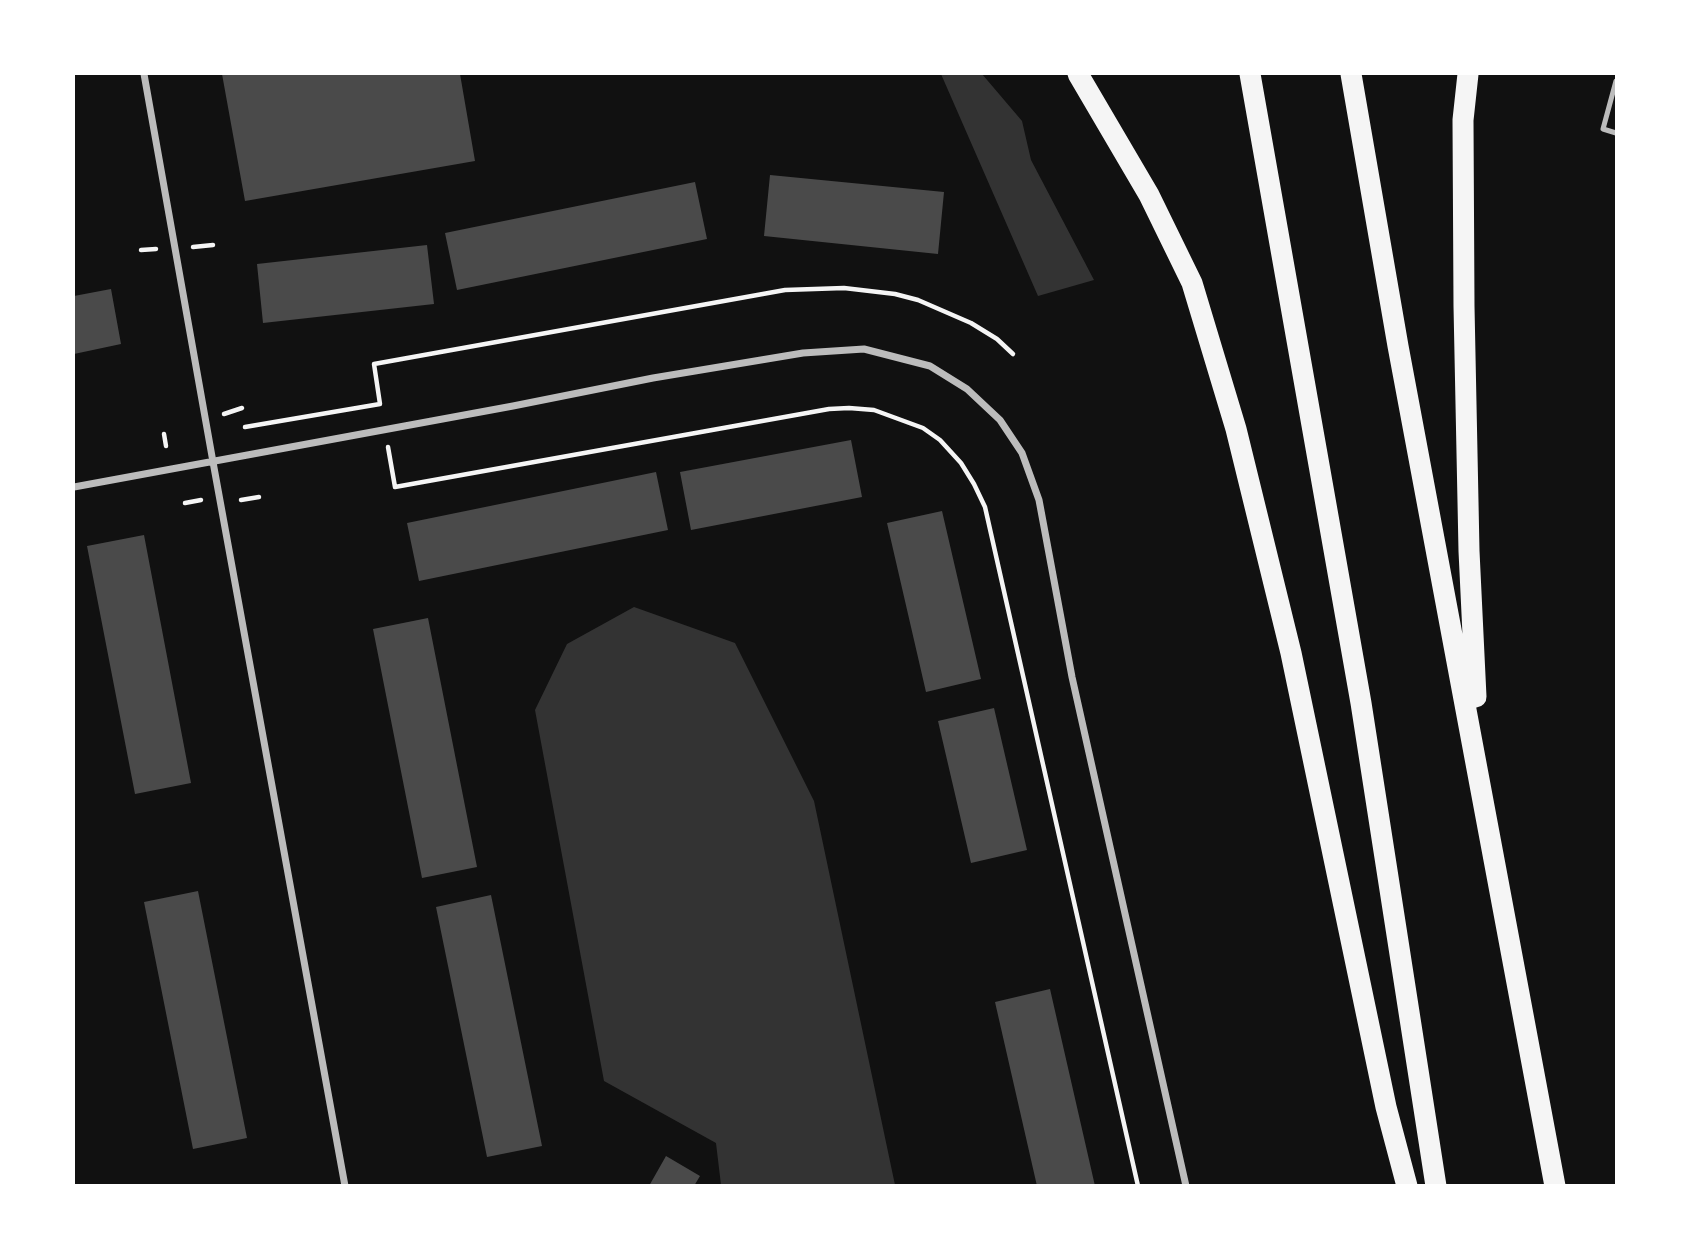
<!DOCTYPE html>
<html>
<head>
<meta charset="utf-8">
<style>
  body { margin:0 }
  #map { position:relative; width:1690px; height:1259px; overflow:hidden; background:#111; font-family:"Alegreya Sans",sans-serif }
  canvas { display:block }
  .frame { position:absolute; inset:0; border:75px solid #fff; pointer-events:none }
</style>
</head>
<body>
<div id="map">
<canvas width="1690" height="1259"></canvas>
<div class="frame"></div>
</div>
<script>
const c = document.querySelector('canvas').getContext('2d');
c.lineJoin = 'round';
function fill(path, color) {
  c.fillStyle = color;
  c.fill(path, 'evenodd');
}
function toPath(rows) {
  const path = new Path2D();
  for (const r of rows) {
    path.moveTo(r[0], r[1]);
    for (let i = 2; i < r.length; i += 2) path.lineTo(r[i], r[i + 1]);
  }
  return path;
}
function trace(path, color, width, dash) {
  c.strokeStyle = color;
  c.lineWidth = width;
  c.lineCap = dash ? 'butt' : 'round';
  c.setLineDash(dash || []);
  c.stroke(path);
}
const water = toPath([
  [941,74,982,74,1022,121,1031,160,1094,280,1038,296],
  [634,607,735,643,814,801,895,1185,721,1185,716,1143,604,1081,535,710,567,644]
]);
const building = toPath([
  [222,74,460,74,475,161,245,201],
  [770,175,944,192,938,254,764,236],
  [695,182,707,239,457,290,445,233],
  [427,245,434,304,263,323,257,264],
  [111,289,121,344,74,354,74,296],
  [851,440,862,497,691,530,680,472],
  [656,472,668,530,419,581,407,523],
  [942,511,981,679,926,692,887,523],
  [144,535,191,783,135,794,87,546],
  [428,618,477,867,422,878,373,629],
  [994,708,1027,850,971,863,938,721],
  [198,891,247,1138,193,1149,144,902],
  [491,895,542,1146,487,1157,436,907],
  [1050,989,1095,1186,1037,1186,995,1002],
  [666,1156,700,1176,694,1186,649,1186]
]);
const path = toPath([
  [193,247,213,245],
  [141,250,156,249],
  [224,414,242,408],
  [245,427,380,404,374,364,785,290,844,288,895,294,918,300,971,323,997,339,1013,354],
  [164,434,166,446],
  [388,447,395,487,829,409,849,408,874,410,923,428,940,440,961,463,974,484,985,507,1138,1186],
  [241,500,259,497],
  [185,503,201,500]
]);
const service = toPath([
  [1616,81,1603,129,1616,133]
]);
const minor = toPath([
  [144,74,213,462,345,1186],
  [74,487,513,406,653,378,803,353,864,349,930,366,967,389,1000,420,1022,453,1039,500,1072,677,1186,1186]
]);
const motorway = toPath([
  [1078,74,1149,195,1192,283,1236,429,1291,653,1386,1107,1407,1186],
  [1250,74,1361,703,1436,1186],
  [1351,74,1398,346,1555,1186],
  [1468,74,1463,120,1464,306,1469,551,1476,697]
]);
fill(water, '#333');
fill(building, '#4a4a4a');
trace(path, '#f5f5f5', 4.5);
trace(service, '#bcbcbc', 5);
trace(minor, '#bcbcbc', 7);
trace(motorway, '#f5f5f5', 21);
</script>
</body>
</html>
